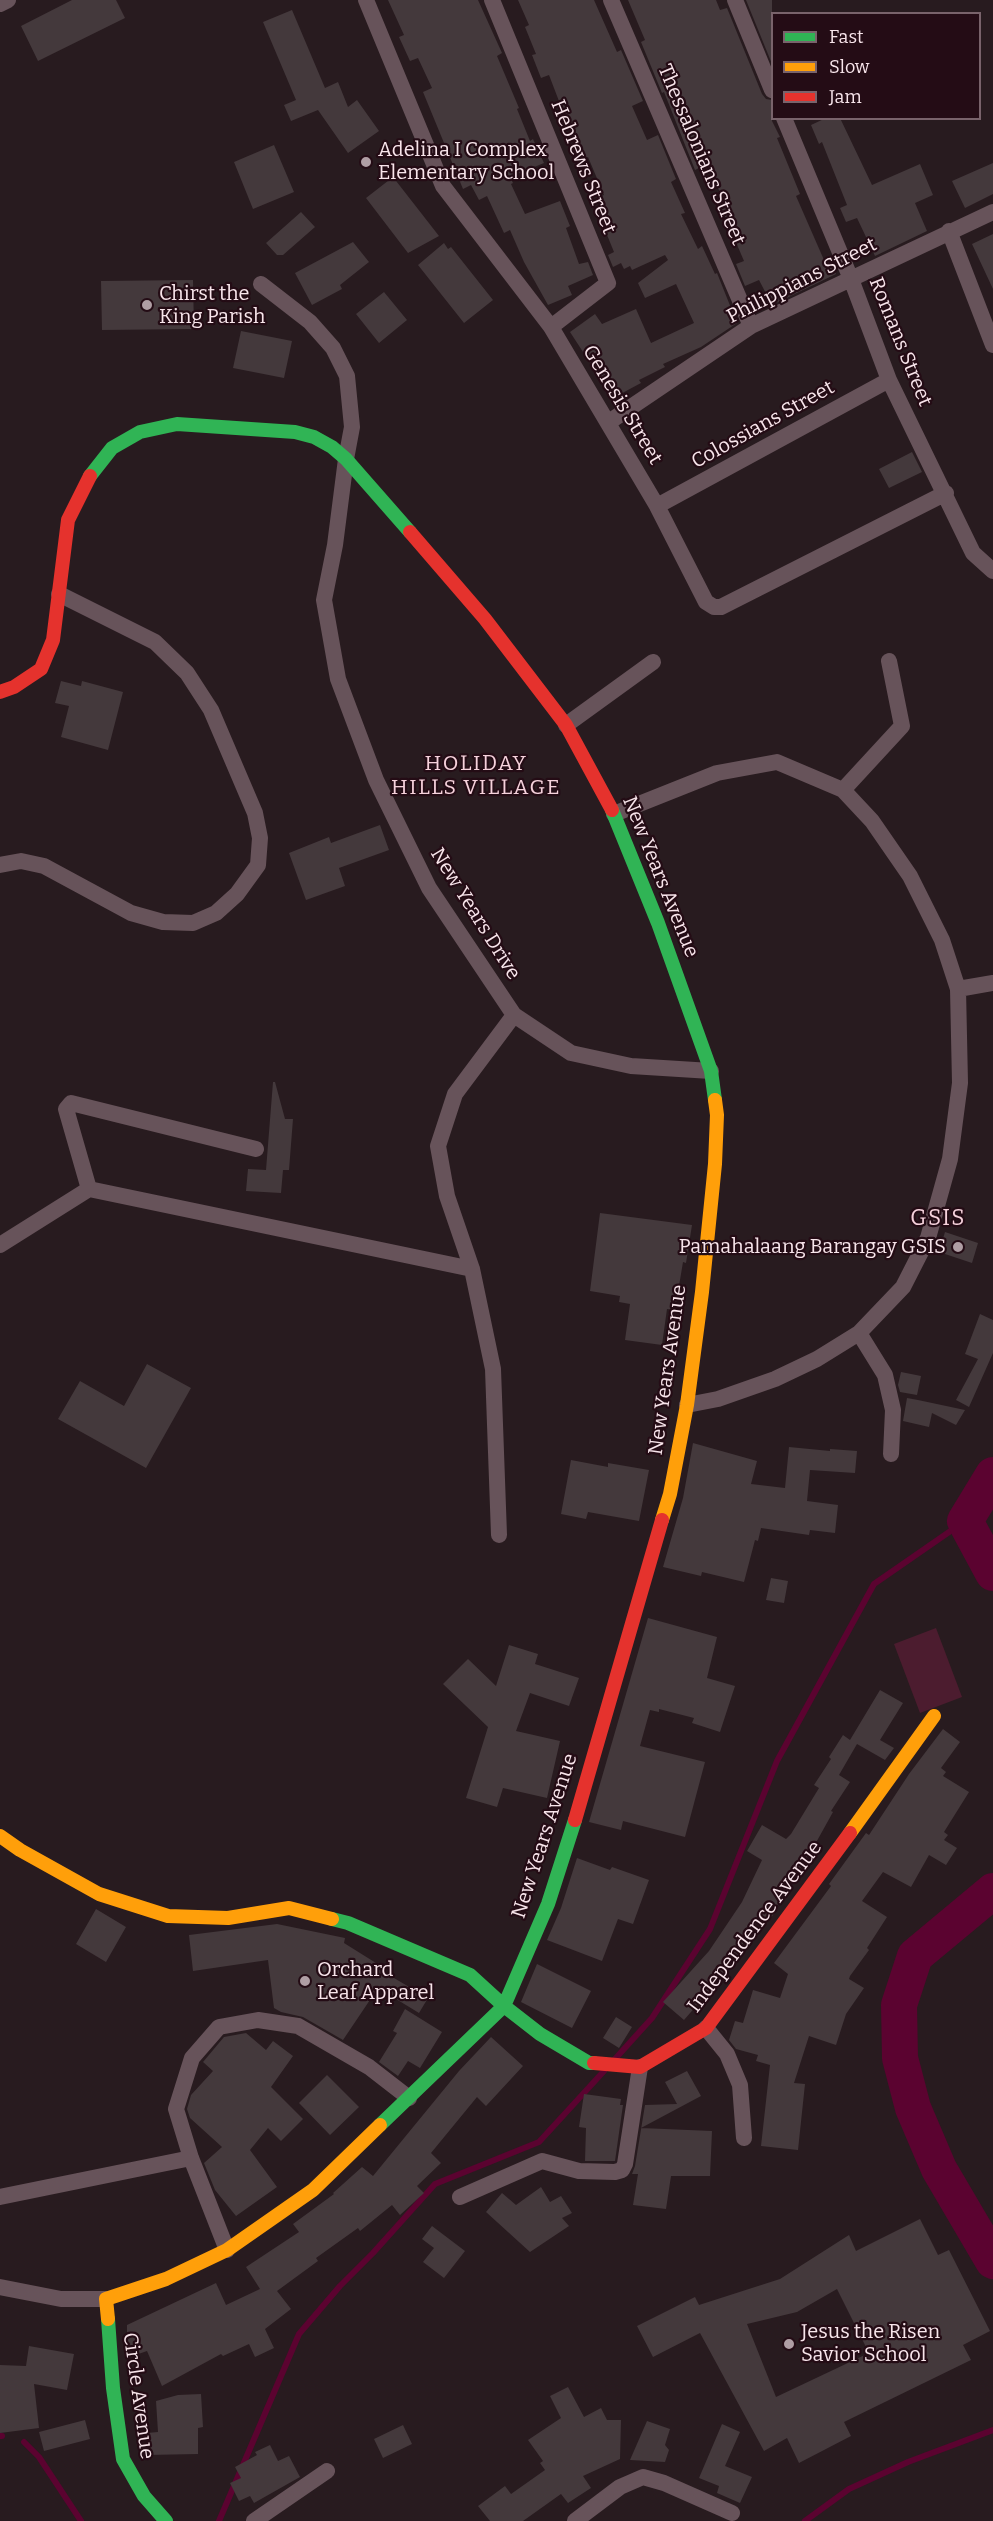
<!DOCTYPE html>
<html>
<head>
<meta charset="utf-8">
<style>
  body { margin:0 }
  #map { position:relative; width:993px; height:2521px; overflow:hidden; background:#281b1f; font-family:Bitter,serif }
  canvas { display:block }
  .legend { position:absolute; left:771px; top:12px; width:210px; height:108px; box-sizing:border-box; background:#240c15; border:2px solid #79636b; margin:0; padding:8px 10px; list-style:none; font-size:18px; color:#f8e5eb }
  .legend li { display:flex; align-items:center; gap:12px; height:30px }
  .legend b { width:30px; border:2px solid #79636b }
</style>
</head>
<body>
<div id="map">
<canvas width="993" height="2521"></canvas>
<ul class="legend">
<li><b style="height:8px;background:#30b455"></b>Fast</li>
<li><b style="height:8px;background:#ff9f0a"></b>Slow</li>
<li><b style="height:8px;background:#e5322d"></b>Jam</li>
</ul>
</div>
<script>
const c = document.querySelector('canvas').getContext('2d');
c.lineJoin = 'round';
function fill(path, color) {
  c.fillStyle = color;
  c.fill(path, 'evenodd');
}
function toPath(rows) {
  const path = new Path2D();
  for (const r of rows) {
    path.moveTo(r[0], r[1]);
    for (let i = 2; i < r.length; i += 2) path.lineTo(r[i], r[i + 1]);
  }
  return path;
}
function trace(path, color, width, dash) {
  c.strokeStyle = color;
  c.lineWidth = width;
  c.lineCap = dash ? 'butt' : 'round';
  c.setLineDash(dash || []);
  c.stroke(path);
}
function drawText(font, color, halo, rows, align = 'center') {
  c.font = font + ' Bitter,serif';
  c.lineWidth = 4.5;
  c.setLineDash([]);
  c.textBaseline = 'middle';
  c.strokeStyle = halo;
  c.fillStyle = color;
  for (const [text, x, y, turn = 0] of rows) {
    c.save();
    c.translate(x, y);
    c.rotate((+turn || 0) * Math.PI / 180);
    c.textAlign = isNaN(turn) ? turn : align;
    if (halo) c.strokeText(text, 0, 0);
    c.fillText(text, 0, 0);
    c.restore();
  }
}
const green = toPath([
  [936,1628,962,1697,920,1713,894,1644]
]);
const stream = toPath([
  [615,2059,652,2018,710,1929,777,1761,874,1584,965,1521],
  [0,2436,2,2436],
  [24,2442,39,2457,81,2521],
  [219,2521,299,2334,340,2286,373,2253,435,2184,539,2142,604,2071],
  [805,2521,849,2489,908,2462,993,2430]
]);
const river = toPath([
  [993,1475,965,1521,993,1573],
  [993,1891,915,1956,899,2005,900,2058,913,2108,939,2169,993,2261]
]);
const building = toPath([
  [72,0,116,0,125,18,38,61,21,26],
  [388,0,478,0,502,53,497,56,519,108,517,109,530,141,533,139,544,163,510,177,513,183,511,184,525,214,560,201,570,226,566,228,579,264,588,262,593,275,568,286,572,295,548,305,524,262,510,230,504,233,487,196,479,200,471,185,463,189,423,92,432,88,418,58,410,61,399,37,404,35],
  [518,0,594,0,617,52,621,50,643,101,632,106,647,140,658,135,676,179,671,182,685,213,681,214,698,249,702,246,715,274,717,273,737,323,701,347,663,364,665,367,639,380,641,383,613,398,570,332,595,314,602,324,636,309,651,343,694,323,676,284,645,298,638,283,668,260,665,255,632,270,630,266,624,269,621,263,613,267,608,255,614,252,605,230,612,227,599,197,604,195,588,157,577,162,570,145,575,143,549,75,541,78,532,55,536,54,525,27,529,25],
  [628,0,716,0,720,10,727,8,762,94,766,99,772,100,772,121,780,137,777,138,800,194,796,196,824,260,830,258,836,274,772,305,759,280,745,286,736,264,744,261,720,205,725,203,709,169,701,172,699,168,695,170,664,92,662,93,641,42,645,40],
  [746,0,772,0,772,64],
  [292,10,325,88,338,82,348,107,357,100,379,131,348,153,318,110,291,121,284,105,296,100,263,22],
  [826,118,840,118,872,185,920,164,933,195,915,203,927,231,875,256,857,218,846,222,840,208,847,205,822,142,819,144,811,125],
  [274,145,294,192,253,209,234,162],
  [993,163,993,194,965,208,952,181],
  [393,177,439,236,408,253,366,198],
  [301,212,315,227,283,255,277,255,266,243],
  [993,234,993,289,972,244],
  [353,242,369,262,340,285,342,289,312,305,295,273],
  [444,243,448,249,451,247,493,300,464,323,418,265],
  [193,280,194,329,102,330,101,281],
  [384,292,407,320,379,343,356,314],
  [241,331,292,341,284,378,233,368],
  [912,452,922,472,889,488,879,469],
  [61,681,81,686,82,681,123,692,108,750,61,737,69,706,55,703],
  [380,825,389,850,339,868,345,886,306,900,289,853,329,837,331,843],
  [273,1082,275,1082,285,1119,293,1119,289,1170,283,1170,281,1193,246,1191,248,1169,266,1170],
  [600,1213,692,1225,686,1263,683,1262,675,1310,667,1309,662,1345,625,1340,630,1304,619,1302,620,1296,590,1291],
  [945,1232,978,1243,972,1263,939,1252],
  [980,1314,993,1320,993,1353,969,1407,956,1400,978,1359,965,1354],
  [147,1364,191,1388,146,1468,58,1419,80,1381,124,1406],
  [901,1372,921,1376,917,1395,900,1392,898,1385],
  [907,1398,918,1400,965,1410,956,1425,932,1413,929,1427,903,1421],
  [693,1443,757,1461,751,1484,785,1488,789,1447,830,1451,830,1449,857,1451,855,1473,810,1470,807,1501,838,1505,835,1533,810,1530,809,1535,761,1528,758,1541,755,1540,744,1582,702,1572,701,1576,663,1567,683,1498],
  [571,1460,608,1467,608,1463,649,1470,639,1521,588,1512,586,1519,561,1514],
  [771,1578,788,1581,784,1603,766,1600],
  [648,1618,717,1637,707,1678,735,1686,720,1732,692,1723,694,1718,659,1709,659,1712,650,1710,640,1746,705,1762,685,1837,623,1821,621,1830,589,1822],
  [509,1645,538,1654,535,1664,579,1678,569,1706,530,1693,516,1731,560,1741,547,1798,503,1788,497,1807,466,1798,488,1727,443,1684,468,1659,496,1686],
  [880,1690,903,1703,880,1740,894,1748,885,1760,857,1744,839,1775,850,1782,831,1811,833,1812,813,1848,776,1907,778,1909,767,1922,760,1917,740,1948,744,1951,684,2020,663,2002,709,1951,742,1902,762,1860,747,1851,762,1825,786,1839,791,1834,819,1788,814,1785,831,1759,829,1757,843,1735,850,1740],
  [943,1729,960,1742,941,1768,946,1772,943,1776,969,1792,944,1832,948,1835,944,1840,957,1848,946,1865,929,1855,911,1887,883,1872,862,1901,887,1917,867,1948,869,1950,850,1976,849,1979,864,1988,846,2014,836,2045,809,2036,794,2083,805,2084,798,2150,761,2146,770,2065,756,2061,758,2055,736,2049,729,2040,735,2021,743,2023,753,1990,780,1998,788,1974,774,1963,831,1886,829,1884,866,1833,869,1835,909,1774],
  [577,1858,610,1870,612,1867,649,1880,633,1924,618,1919,602,1961,547,1940,561,1908],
  [96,1909,126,1927,106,1962,76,1944],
  [277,1924,345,1938,344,1943,384,1968,382,1971,428,1998,419,2013,378,1988,343,2040,303,2017,281,2012,274,2008,268,1960,193,1971,189,1935],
  [537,1964,591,1991,572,2028,521,2002],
  [405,2009,442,2032,420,2068,408,2061,398,2076,379,2062,397,2033,393,2031],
  [616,2017,632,2027,619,2048,603,2038],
  [246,2033,266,2050,273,2041,293,2056,271,2087,303,2119,281,2141,268,2128,250,2150,277,2187,236,2216,215,2190,204,2163,222,2147,190,2118,187,2109,191,2095,213,2071,203,2062,224,2037],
  [491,2037,523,2066,486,2106,477,2097,431,2153,441,2163,417,2186,424,2193,400,2215,392,2205,360,2231,358,2228,316,2258,318,2261,277,2291,291,2309,265,2329,274,2348,255,2357,249,2344,223,2356,221,2354,162,2386,147,2351,127,2358,127,2325,216,2283,226,2305,260,2289,246,2267,299,2232,293,2224,334,2194,333,2193,362,2167,373,2176,459,2071],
  [687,2071,701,2096,641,2128,712,2131,710,2176,671,2176,666,2209,633,2205,638,2174,632,2174,635,2166,645,2105,677,2104,665,2082],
  [327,2075,359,2107,330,2135,299,2103],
  [584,2094,621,2099,620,2105,623,2105,615,2161,585,2161,586,2128,579,2127],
  [541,2187,550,2202,561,2196,572,2213,562,2218,569,2226,530,2252,486,2212,502,2193,516,2205],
  [920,2219,938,2255,949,2250,990,2331,963,2345,971,2360,844,2422,851,2436,799,2463,787,2438,764,2451,700,2333,653,2357,637,2326,695,2297,699,2305,780,2279,849,2235,856,2251],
  [837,2289,869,2353,776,2397,747,2324,797,2312],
  [432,2226,465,2251,444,2278,423,2262,434,2248,422,2239],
  [29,2346,74,2354,67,2390,34,2384,39,2428,0,2433,0,2365,26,2366],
  [568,2387,584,2417,601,2408,607,2420,621,2420,620,2459,583,2476,591,2488,568,2503,561,2494,523,2521,490,2521,478,2506,505,2486,511,2494,545,2470,540,2463,543,2461,528,2440,561,2418,550,2396],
  [201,2394,203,2427,198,2428,198,2454,147,2455,147,2433,158,2432,156,2401,178,2395],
  [85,2420,90,2439,44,2451,39,2432],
  [647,2421,670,2429,665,2445,669,2450,665,2462,630,2460],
  [722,2424,740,2432,725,2466,752,2477,740,2503,717,2493,719,2486,699,2478],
  [403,2425,412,2444,383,2458,374,2439],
  [270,2445,278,2461,289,2456,300,2477,254,2503,250,2496,239,2501,230,2483,241,2478,235,2467,257,2455,255,2452]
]);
const street = toPath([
  [366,0,443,186,551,327,657,506,706,602,714,607,721,607,946,493],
  [492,0,608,283,551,327],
  [611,0,751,326],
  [735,0,772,90],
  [0,4,8,0],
  [784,118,851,279,889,380,973,553,993,571],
  [949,231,993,345],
  [261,284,310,322,333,348,347,376,352,427,346,459,335,545,324,600,338,679,376,780,429,888,514,1015,571,1053,631,1066,711,1071],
  [609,422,751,326,993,212],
  [657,506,889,380],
  [566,725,653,662],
  [843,790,902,726,889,661],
  [614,814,717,773,777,762,843,790,872,821,910,876,942,940,958,989,960,1083,950,1159,928,1238,903,1287,859,1333,817,1359,775,1379,718,1399,687,1405],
  [0,865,21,861,44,866,131,913,163,922,193,923,216,913,237,894,258,865,260,838,255,813,211,710,187,673,155,642,59,594],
  [958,989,993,983],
  [89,1189,66,1109,71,1103,256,1149],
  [0,1245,89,1189,472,1269],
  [859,1333,885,1375,893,1410,891,1454],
  [499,1535,493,1369,472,1269,447,1196,438,1146,455,1094,514,1015],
  [706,2028,727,2054,740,2085,744,2138],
  [0,2197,191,2158],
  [460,2197,542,2161,579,2171,615,2172,622,2170,625,2164,640,2067],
  [227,2250,191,2158,176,2109,192,2058,219,2027,258,2020,298,2026,369,2067,409,2098],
  [0,2287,61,2299,106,2299],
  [254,2521,327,2471],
  [575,2521,620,2487,643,2477,664,2483,732,2513]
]);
const fast = toPath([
  [90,476,112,448,140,432,177,424,295,432,314,437,332,447,346,459,410,532],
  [612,810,658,923,711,1071,715,1100],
  [332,1919,348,1923,470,1975,504,2006,540,2034,589,2063,594,2063],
  [380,2125,504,2006,548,1904,575,1820],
  [108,2319,113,2388,123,2459,144,2496,166,2521]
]);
const slow = toPath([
  [662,1520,670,1494,687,1405,702,1292,715,1164,717,1115,715,1100],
  [850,1833,934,1716],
  [0,1836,20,1850,99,1894,168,1916,228,1918,289,1908,332,1919],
  [108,2319,106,2299,166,2279,227,2250,313,2190,380,2125]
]);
const jam = toPath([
  [410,532,485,619,566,725,612,810],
  [0,692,14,687,41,669,53,640,68,520,90,476],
  [575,1820,662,1520],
  [594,2063,640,2067,706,2028,850,1833]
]);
const markers = [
  [366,162,6,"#af9ea4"],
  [147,305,6,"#af9ea4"],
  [958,1247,6,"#af9ea4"],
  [305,1981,6,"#af9ea4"],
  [789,2344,6,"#af9ea4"]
];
const poiNames = [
  ["Adelina I Complex",378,150],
  ["Elementary School",378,173],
  ["Chirst the",159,294],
  ["King Parish",159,317],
  ["Pamahalaang Barangay GSIS",946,1247,"right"],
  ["Orchard",317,1970],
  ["Leaf Apparel",317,1993],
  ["Jesus the Risen",801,2332],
  ["Savior School",801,2355]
];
const streetNames = [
  ["Thessalonians Street",701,155,67],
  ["Hebrews Street",583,167,68],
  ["Philippians Street",802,281,-27],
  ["Romans Street",900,342,68],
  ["Genesis Street",622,405,59],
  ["Colossians Street",763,425,-29],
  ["New Years Avenue",660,877,68],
  ["New Years Drive",475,914,58],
  ["New Years Avenue",668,1370,-82],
  ["New Years Avenue",545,1836,-72],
  ["Independence Avenue",755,1927,-53],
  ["Circle Avenue",138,2396,82]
];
const neighbourhoodNames = [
  ["HOLIDAY",476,764],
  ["HILLS VILLAGE",476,788]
];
const quarterNames = [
  ["GSIS",938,1219]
];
fill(green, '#4c1c2f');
trace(stream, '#5b0330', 6);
trace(river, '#5b0330', 36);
fill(building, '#44393c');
trace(street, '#67535a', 16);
trace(fast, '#30b455', 14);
trace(slow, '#ff9f0a', 14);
trace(jam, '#e5322d', 14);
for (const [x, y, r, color] of markers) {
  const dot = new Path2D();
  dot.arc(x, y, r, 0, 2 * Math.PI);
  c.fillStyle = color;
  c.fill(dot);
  trace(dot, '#240c15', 2);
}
drawText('20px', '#f8e5eb', '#240c15', poiNames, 'left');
drawText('20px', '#f8e5eb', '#240c15', streetNames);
c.letterSpacing = '1.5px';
drawText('21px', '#f6d2dc', '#240c15', neighbourhoodNames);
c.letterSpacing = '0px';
c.letterSpacing = '1.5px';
drawText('22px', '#f6d2dc', '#240c15', quarterNames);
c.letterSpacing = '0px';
</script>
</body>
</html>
